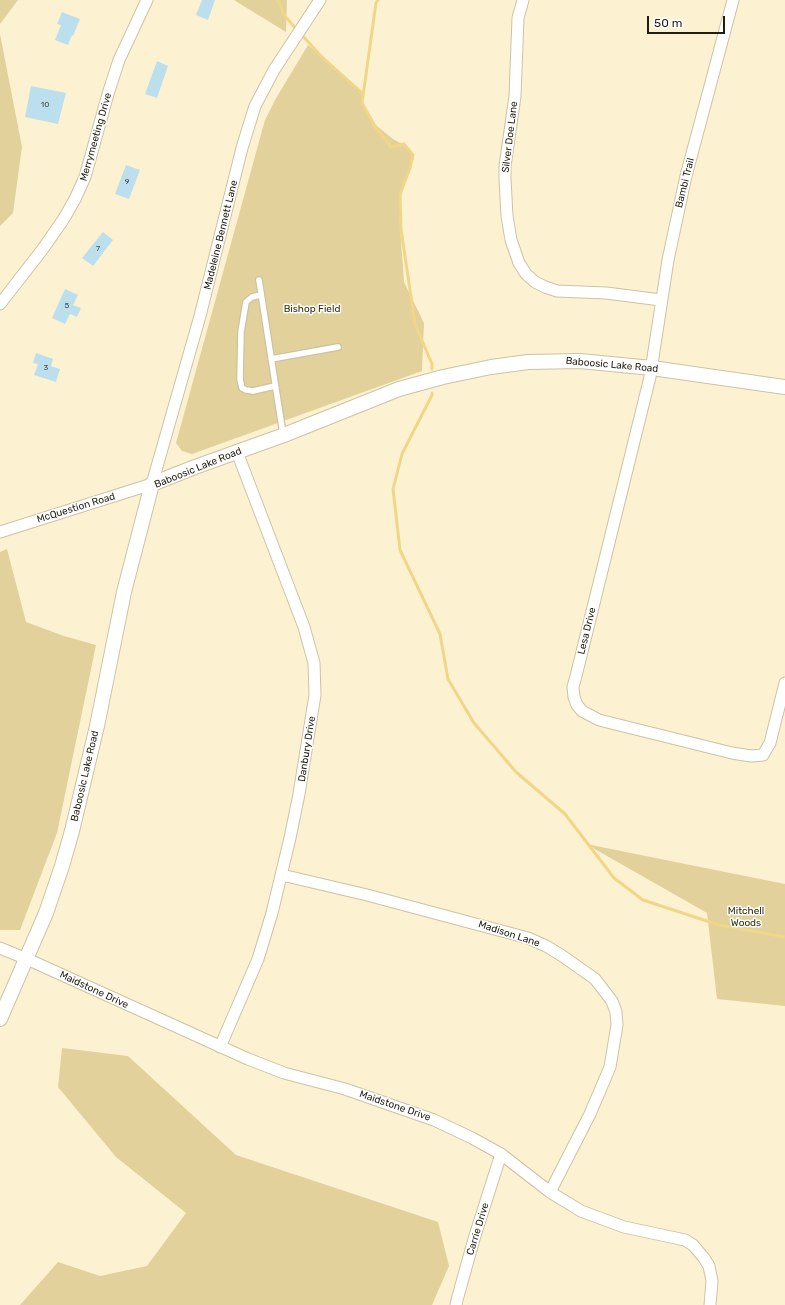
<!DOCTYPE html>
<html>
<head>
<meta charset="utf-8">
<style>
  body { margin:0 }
  #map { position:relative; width:785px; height:1305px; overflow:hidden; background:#fcf2d2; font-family:Rubik,sans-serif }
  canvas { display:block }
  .scale { position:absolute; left:647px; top:16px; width:78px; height:18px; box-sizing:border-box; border:2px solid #211d12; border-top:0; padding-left:5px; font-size:12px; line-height:14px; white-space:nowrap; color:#211d12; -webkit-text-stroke:3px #fff; paint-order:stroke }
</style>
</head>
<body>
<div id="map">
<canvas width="785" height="1305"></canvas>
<div class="scale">50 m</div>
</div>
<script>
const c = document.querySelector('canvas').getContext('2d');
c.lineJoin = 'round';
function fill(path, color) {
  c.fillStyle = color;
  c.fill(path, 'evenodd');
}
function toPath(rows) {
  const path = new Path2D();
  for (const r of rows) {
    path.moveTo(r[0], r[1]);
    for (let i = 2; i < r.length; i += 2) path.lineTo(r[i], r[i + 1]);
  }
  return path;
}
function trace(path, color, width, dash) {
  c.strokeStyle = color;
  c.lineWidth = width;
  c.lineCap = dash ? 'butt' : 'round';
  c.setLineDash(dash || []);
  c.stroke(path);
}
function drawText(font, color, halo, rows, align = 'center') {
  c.font = font + ' Rubik,sans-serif';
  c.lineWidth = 3;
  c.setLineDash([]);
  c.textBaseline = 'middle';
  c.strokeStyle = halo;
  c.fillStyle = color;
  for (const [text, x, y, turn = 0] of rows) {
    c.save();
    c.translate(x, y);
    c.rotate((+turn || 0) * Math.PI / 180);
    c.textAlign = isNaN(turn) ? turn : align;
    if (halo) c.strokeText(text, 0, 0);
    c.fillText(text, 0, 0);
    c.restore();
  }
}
const green = toPath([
  [0,0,18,0,0,24],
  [234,0,287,0,286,32,237,2],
  [0,34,22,147,13,213,0,226],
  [308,45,362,91,363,105,372,122,393,139,409,148,414,158,400,199,400,227,404,282,424,323,422,371,192,454,182,451,176,443,265,120,275,100],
  [7,549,26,622,64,636,96,645,57,833,20,930,0,930,0,552],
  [586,844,785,884,785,1006,717,999,707,913],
  [62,1048,128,1056,236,1155,438,1222,449,1266,432,1305,20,1305,58,1262,100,1276,147,1266,186,1213,116,1157,58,1087]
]);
const stream = toPath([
  [278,0,284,15,297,30],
  [378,0,376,3,362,103,376,128,391,147,404,144,413,155,410,168,400,194,401,229,415,324,432,364,432,369],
  [301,34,321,56,363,94],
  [432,393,432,395,402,454,393,489,400,550,440,634,448,679,474,723,516,772,565,814,614,878,643,900,719,925,785,937]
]);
const building = toPath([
  [202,0,215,0,208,20,196,15],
  [62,12,80,19,73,36,72,35,68,45,55,40,61,25,57,24],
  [157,61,168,66,157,98,145,94],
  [31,86,66,93,58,124,25,117],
  [126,165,140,170,129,199,115,194],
  [103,232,113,240,93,266,82,258],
  [65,289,78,295,73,305,81,308,77,317,70,314,65,324,52,318],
  [36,353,53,359,51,366,60,369,56,382,34,375,38,364,33,363]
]);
const service = toPath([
  [259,280,283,434],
  [261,295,252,297,246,302,241,332,240,379,242,388,246,390,253,391,275,386],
  [271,359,338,347]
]);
const minor = toPath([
  [523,0,518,18,515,96,505,166,505,179,507,216,511,240,519,263,526,274,535,282,545,287,557,291,606,293,661,300],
  [733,0,686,176,668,260,650,377,576,676,573,687,574,697,577,705,582,711,599,720,732,753,751,756,763,755,770,743,785,683],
  [0,304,42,250,63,220,75,199,85,177,108,94,119,60,147,0],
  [0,532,152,484,200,316,242,148,255,106,274,70,320,0],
  [282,875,367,895,528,938,546,946,561,955,595,979,612,1001,616,1012,617,1025,610,1067,590,1114,550,1192],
  [0,948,27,959,248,1059,284,1073,345,1089,434,1120,472,1138,501,1154,550,1192,581,1211,624,1227,685,1240,693,1245,704,1258,709,1266,712,1281,710,1305],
  [220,1047,258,959,272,913,290,838,299,794,315,695,314,663,304,627,237,452],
  [456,1305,457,1300,474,1239,501,1154]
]);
const tertiary = toPath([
  [0,1019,46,913,62,866,72,831,97,726,124,592,152,484,195,467,284,435,399,389,443,377,491,367,528,362,580,361,652,368,785,387]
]);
const numberNames = [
  ["10",45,105],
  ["9",127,182],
  ["7",98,249],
  ["5",67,306],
  ["3",46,368]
];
const streetNames = [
  ["Merrymeeting Drive",96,137,-74],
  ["Silver Doe Lane",510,137,-83],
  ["Bambi Trail",685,183,-76],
  ["Madeleine Bennett Lane",221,235,-76],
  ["Baboosic Lake Road",612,365,5],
  ["Baboosic Lake Road",198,468,-22],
  ["McQuestion Road",76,508,-17],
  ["Lesa Drive",587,631,-76],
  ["Danbury Drive",307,749,-81],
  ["Baboosic Lake Road",85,776,-77],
  ["Madison Lane",509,934,18],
  ["Maidstone Drive",94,990,25],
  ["Maidstone Drive",395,1106,19],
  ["Carrie Drive",478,1229,-73]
];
const parkNames = [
  ["Bishop Field",312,309],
  ["Mitchell",746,911],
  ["Woods",746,923]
];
fill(green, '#e2d19a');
trace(stream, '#f0d788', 3);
fill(building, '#bcdfee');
trace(service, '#ccc3a4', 8);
trace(minor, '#ccc3a4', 13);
trace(tertiary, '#ccc3a4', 16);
trace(service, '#fff', 5.5);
trace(minor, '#fff', 11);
trace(tertiary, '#fff', 14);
drawText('8px', '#484e49', null, numberNames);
drawText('10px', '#211d12', '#fff', streetNames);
drawText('10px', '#352b07', '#fff', parkNames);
</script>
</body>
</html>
